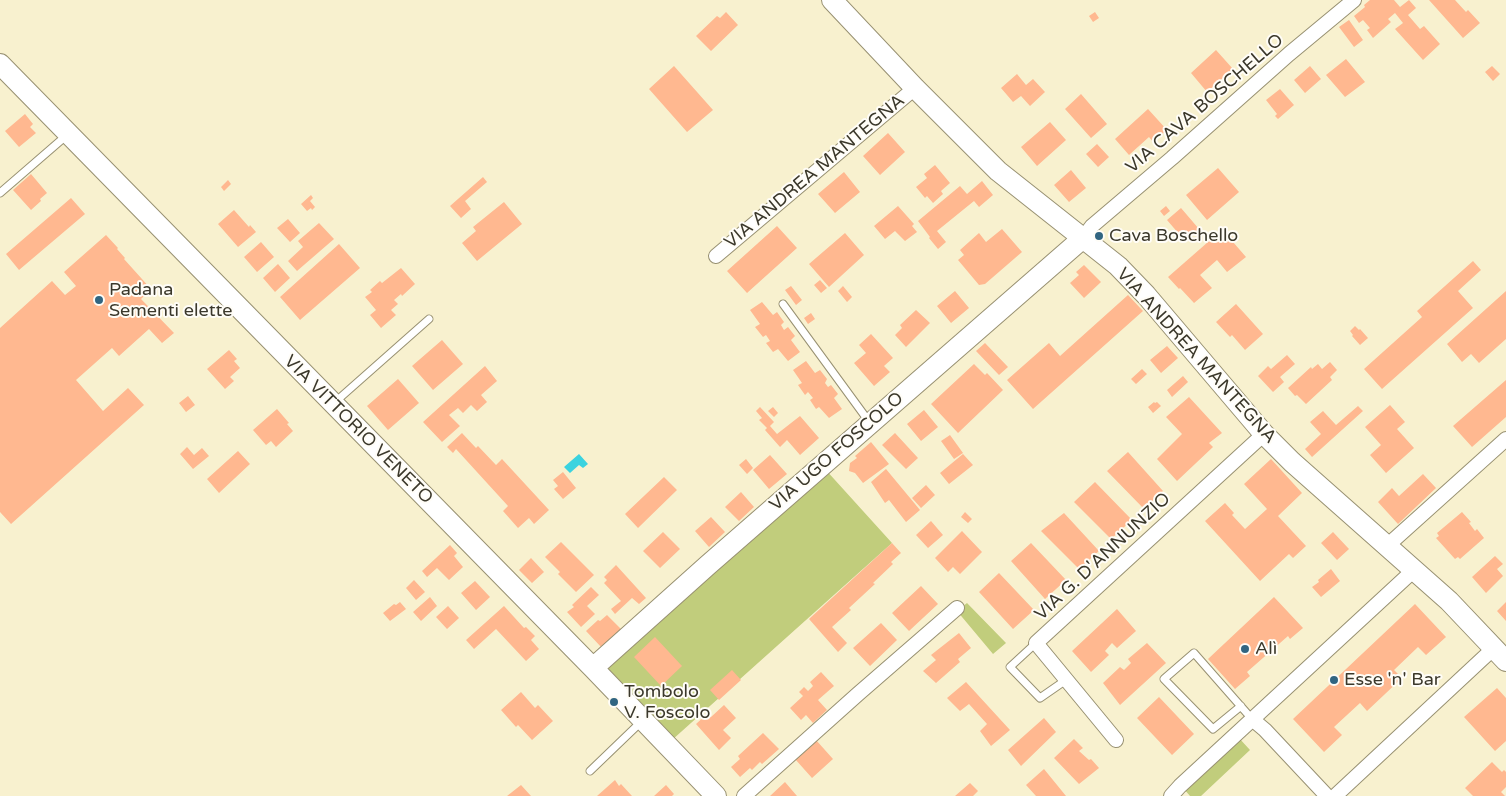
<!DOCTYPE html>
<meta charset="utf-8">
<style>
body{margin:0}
canvas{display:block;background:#f8f1cf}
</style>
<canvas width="1506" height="796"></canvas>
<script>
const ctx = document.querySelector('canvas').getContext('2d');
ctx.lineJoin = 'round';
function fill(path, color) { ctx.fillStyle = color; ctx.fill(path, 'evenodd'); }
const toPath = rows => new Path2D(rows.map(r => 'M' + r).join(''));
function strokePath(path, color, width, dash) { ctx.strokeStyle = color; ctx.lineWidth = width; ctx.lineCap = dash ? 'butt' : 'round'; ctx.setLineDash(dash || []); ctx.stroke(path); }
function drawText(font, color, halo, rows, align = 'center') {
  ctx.font = font + ' "Varela Round",sans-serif'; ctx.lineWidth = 4; ctx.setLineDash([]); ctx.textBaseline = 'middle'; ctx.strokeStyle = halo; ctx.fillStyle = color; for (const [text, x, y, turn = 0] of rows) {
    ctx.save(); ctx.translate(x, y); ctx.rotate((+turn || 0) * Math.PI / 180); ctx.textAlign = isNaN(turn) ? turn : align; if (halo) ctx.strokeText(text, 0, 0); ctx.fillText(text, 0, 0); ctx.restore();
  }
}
const green = toPath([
 [825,469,892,543,672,740,606,670],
 [967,603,1006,643,993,654,957,611],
 [1239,738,1250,750,1201,796,1190,796,1184,789]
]);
const water = toPath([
 [579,454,588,464,583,468,579,465,570,473,564,467]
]);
const building = toPath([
 [1370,0,1394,0,1400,7,1409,0,1416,8,1408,15,1420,29,1424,26,1440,44,1423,60,1395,29,1403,23,1395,13,1388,19,1391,22,1373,38,1367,30,1370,28,1363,20,1359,23,1354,16,1365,7,1364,5],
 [1429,0,1455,0,1466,12,1468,10,1480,23,1463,38],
 [726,12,738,25,711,51,696,36,717,16,720,18],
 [1095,12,1099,18,1093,22,1089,16],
 [1349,20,1363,40,1354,47,1339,27],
 [1216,50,1233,69,1207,92,1191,73],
 [1346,59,1365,82,1345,97,1326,75],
 [674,66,713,110,687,132,649,89],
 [1310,66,1321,79,1305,93,1294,80],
 [1492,66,1500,74,1493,81,1485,72],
 [1017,74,1026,85,1033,79,1045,92,1030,106,1021,96,1013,102,1001,88],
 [1280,89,1294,105,1278,119,1275,116,1277,114,1266,100],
 [1081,94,1107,124,1091,138,1065,109],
 [1148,109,1167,130,1153,142,1149,137,1129,155,1115,139],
 [25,114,33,124,30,127,36,133,19,147,5,131],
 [1050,122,1066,140,1037,166,1021,147],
 [888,133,905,152,880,175,863,156],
 [1097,144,1109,157,1098,167,1086,154],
 [935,165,950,183,941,191,943,194,933,203,927,196,925,198,916,187,927,178,924,174],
 [1218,168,1239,192,1207,220,1186,195],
 [1071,170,1086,188,1069,202,1054,185],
 [844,172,860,192,835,213,818,194],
 [31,174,47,193,40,199,41,201,31,210,13,190],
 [483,177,487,182,465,201,471,209,461,218,450,206],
 [228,180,231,184,224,191,221,187],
 [982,181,993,195,979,207,974,201,937,231,946,242,938,249,929,238,930,237,918,221,960,186,967,194],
 [311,195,313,198,310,201,315,207,312,210,311,208,307,211,301,204],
 [71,198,85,214,19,270,6,254],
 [504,202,522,224,477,261,462,243,476,231,473,227],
 [898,206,914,224,912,226,917,232,905,241,895,231,885,239,874,226],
 [1166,206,1170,211,1164,216,1160,211],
 [1181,208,1199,229,1185,241,1167,220],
 [234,210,249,227,250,225,256,232,238,247,218,224],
 [288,219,300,233,290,242,277,228],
 [319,223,334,239,297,271,288,261,303,247,298,241],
 [777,226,797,248,747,293,727,271],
 [1224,228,1235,240,1233,242,1246,257,1227,272,1217,260,1200,275,1212,288,1194,303,1180,288,1179,289,1168,277],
 [1002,229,1022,252,985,284,979,285,958,260,964,255,960,250,979,233,986,242],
 [845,233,864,255,829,287,809,264],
 [106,235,118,248,117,249,125,258,124,259,151,289,141,299,174,333,162,343,149,329,119,356,112,348,76,380,103,411,128,388,144,405,11,524,0,512,0,328,52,281,65,295,76,286,64,272],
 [261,242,274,257,257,272,244,257],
 [339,244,360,268,300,320,280,297],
 [1473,261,1481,270,1458,291,1473,308,1382,389,1364,369,1422,317,1417,311],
 [278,264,290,278,275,292,263,278],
 [1084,265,1101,282,1084,298,1070,283,1079,275,1076,272],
 [401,268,415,284,402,296,401,294,394,300,398,304,391,310,396,315,381,328,370,315,376,310,365,297,372,292,370,290,380,281,382,283],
 [820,280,827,288,821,293,814,285],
 [791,286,802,300,796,305,785,290],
 [843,286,852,297,847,302,838,291],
 [955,291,969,308,951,323,937,306],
 [1506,291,1506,339,1479,363,1471,354,1462,362,1447,344],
 [1128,295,1143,311,1033,409,1007,380,1049,343,1060,356],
 [762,302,773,315,777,312,784,322,781,325,784,330,788,327,795,336,791,340,800,352,788,361,778,349,773,352,766,343,770,341,766,335,763,337,755,327,760,324,750,310],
 [1236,304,1263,334,1245,350,1232,335,1230,337,1216,322],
 [916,310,930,323,906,347,895,335,902,328,900,325],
 [811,313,815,319,808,324,804,318],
 [1355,326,1359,330,1360,329,1368,338,1360,345,1352,336,1353,335,1350,331],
 [871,334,893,358,884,366,890,372,874,386,854,363,866,353,859,345],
 [442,340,463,364,433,390,412,366],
 [985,343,1008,367,999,375,976,351],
 [1167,346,1178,358,1161,373,1150,360],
 [229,350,237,359,234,361,240,368,230,377,234,381,225,389,207,369],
 [1287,355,1295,364,1280,377,1284,382,1273,392,1258,376,1268,366,1271,369],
 [806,361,815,373,820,370,827,379,825,383,828,387,831,385,838,394,834,398,842,409,829,418,819,407,816,409,810,400,813,398,808,392,805,395,798,385,802,383,793,370],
 [1330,362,1337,370,1330,377,1332,380,1306,404,1297,395,1295,396,1288,388,1311,367,1312,369,1318,364,1322,369],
 [974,364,985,375,987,373,1003,390,958,433,931,404],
 [485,366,497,381,481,395,487,402,477,411,471,405,463,413,458,408,449,415,460,426,442,442,423,422],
 [1142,369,1147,374,1136,384,1131,379],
 [1183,376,1188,382,1172,397,1167,390],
 [398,379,419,403,388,430,367,406],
 [1506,380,1506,417,1472,447,1453,426],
 [188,396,195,405,186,412,179,403],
 [1189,397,1222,433,1209,443,1213,447,1177,481,1157,459,1182,434,1166,417],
 [1154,402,1155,403,1157,402,1161,406,1153,413,1148,407],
 [1390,405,1405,422,1397,429,1414,448,1386,473,1370,455,1381,445,1365,427],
 [1358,406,1363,411,1312,457,1305,449,1321,434,1310,422,1323,411,1336,425],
 [760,407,774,422,770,426,777,434,800,416,819,438,800,455,787,440,780,447,765,430,767,428,759,420,762,418,756,411],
 [773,407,778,413,774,417,768,411],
 [277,409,289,423,287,424,293,431,276,447,271,441,266,445,253,430],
 [924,410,938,427,921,441,907,424],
 [462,433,476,448,478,446,496,465,502,459,549,510,534,524,529,518,518,528,503,511,508,506,456,449,453,453,447,447],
 [895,433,918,458,906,469,882,445],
 [950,435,963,453,954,459,941,441],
 [871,442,889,464,863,483,855,473,849,471,850,463,857,458,855,456],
 [187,447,194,455,202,448,209,456,193,469,180,454],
 [238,451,250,464,219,493,207,479],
 [1128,452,1163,491,1144,509,1107,471],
 [963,454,973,465,949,484,940,473],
 [770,455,787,474,769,489,753,470],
 [746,459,753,468,747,474,739,465],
 [1271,459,1302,493,1278,516,1306,546,1293,558,1289,554,1260,581,1205,521,1225,503,1234,513,1232,515,1245,529,1267,509,1244,484],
 [886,469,920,510,906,522,889,500,885,503,871,482],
 [563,472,576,488,563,499,554,489,558,486,553,480],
 [1423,474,1436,488,1398,524,1378,502,1392,488,1399,496],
 [664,477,677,490,638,528,625,514],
 [1095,482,1132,520,1111,539,1074,502],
 [926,485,935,495,921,508,912,498],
 [741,492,754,507,739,521,725,507],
 [965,512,972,519,968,523,961,517],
 [1462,512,1471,522,1469,523,1475,531,1477,529,1484,538,1460,559,1458,557,1455,559,1436,538,1439,536,1437,533],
 [1064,513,1099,551,1079,569,1041,531],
 [711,517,725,532,709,547,695,531],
 [931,521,943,535,928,548,916,535],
 [962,531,982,552,960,574,953,567,948,572,935,558],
 [663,532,680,549,660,568,643,551],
 [1333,532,1349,549,1337,560,1321,543],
 [561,542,594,575,576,592,558,574,560,572,545,557],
 [892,543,901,553,891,562,893,564,873,583,875,584,849,608,851,610,832,627,847,643,838,652,809,619],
 [1031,543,1066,580,1045,599,1011,561],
 [450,545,457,553,454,556,463,567,449,580,437,568,427,577,422,571],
 [1495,556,1503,564,1497,569,1503,576,1486,593,1472,577],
 [531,558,544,572,532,583,519,570],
 [616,565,646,598,639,604,632,598,615,614,611,609,621,601,604,583,607,580,604,577],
 [1331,569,1340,581,1321,597,1312,587,1319,582,1318,580],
 [999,573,1034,610,1013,629,979,592],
 [414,580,425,592,416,600,406,588],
 [475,581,490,597,476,610,461,593],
 [921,586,938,604,909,631,892,613],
 [591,587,599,595,587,606,595,614,581,627,567,612,574,607,572,605],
 [430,597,437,606,421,621,413,612],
 [1274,597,1303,628,1290,639,1288,636,1247,672,1250,676,1235,689,1208,659],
 [400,602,406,609,390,621,383,613,394,604,396,605],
 [1506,602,1506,621,1497,611],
 [1415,604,1446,637,1426,655,1418,647,1394,670,1402,678,1367,711,1360,703,1334,727,1342,735,1324,752,1293,719],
 [448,606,459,618,447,629,436,617],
 [504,606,524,628,526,627,535,636,531,640,539,649,526,661,496,629,474,649,466,640],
 [1117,609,1136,631,1117,648,1112,643,1105,651,1109,655,1091,672,1072,651],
 [607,615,621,629,602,648,586,631,598,620,600,621],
 [881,623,897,640,870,666,853,648],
 [959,633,971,648,958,659,960,662,936,683,923,671,936,660,931,655],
 [655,637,682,666,661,686,634,657],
 [1147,643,1166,663,1120,705,1103,683,1120,667,1124,670,1131,663,1128,659],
 [732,670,741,680,719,700,710,690],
 [821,672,834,686,818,700,827,710,813,723,806,715,801,720,790,708,803,696,799,692,804,687,808,691,813,686,810,682],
 [966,682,1010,730,991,746,980,731,987,724,969,704,960,711,947,698],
 [1497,688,1506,698,1506,741,1495,751,1464,717],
 [521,692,535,708,538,705,553,721,532,740,518,725,516,727,501,710],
 [1159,697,1194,734,1172,755,1137,718],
 [724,705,736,718,723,730,731,738,719,750,696,724,708,713,711,717],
 [1044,718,1056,732,1021,766,1008,750],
 [763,733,779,749,762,764,760,762,752,770,750,768,740,777,731,767,740,759,738,756],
 [1074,739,1083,748,1079,751,1089,760,1091,759,1099,768,1079,784,1054,758],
 [816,740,833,759,812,778,795,759],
 [1492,762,1502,772,1504,770,1506,772,1506,787,1501,792,1505,796,1473,796,1465,788],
 [1044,769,1066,796,1036,796,1026,785],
 [615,780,619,786,621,784,632,796,597,796],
 [785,782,797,796,770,796],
 [970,783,978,791,973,796,955,796],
 [521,785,531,796,507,796],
 [666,785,674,794,672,796,654,796]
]);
const lane = toPath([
 [0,193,67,135],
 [783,304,870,423],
 [334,403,429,319],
 [1036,643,1010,667,1040,698,1066,680],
 [1241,706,1213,729,1164,679,1194,653,1252,719],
 [590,771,642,721]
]);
const street = toPath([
 [1083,238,1092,226,1172,158,1289,54,1354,0],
 [716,256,915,88],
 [1387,546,1506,439],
 [1252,719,1265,730,1327,796],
 [1116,740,1036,643,1264,434],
 [744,796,858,694,957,608],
 [1171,796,1180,786,1414,570],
 [1335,796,1494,648]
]);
const secondary = toPath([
 [832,0,915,88,998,171,1118,266,1146,295,1264,434,1292,462,1449,601,1506,661],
 [0,64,593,668,716,796],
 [593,668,708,565,1083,238]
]);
const markers = [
 [1099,236,5,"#316581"],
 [99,300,5,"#316581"],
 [1245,649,5,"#316581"],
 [1334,680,5,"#316581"],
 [614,702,5,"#316581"]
];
const streetNames = [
 ["VIA CAVA BOSCHELLO",1205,104,-41],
 ["VIA ANDREA MANTEGNA",815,172,-40],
 ["VIA ANDREA MANTEGNA",1196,356,48],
 ["VIA VITTORIO VENETO",358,430,45],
 ["VIA UGO FOSCOLO",837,452,-41],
 ["VIA G. D'ANNUNZIO",1103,557,-43]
];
const poiNames = [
 ["Cava Boschello",1109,236],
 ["Padana",109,290],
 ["Sementi elette",109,311],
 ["Alì",1255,649],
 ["Esse 'n' Bar",1344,680],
 ["Tombolo",624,692],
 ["V. Foscolo",624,713]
];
fill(green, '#c1cd7c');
fill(water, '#3bd3df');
fill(building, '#ffb890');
strokePath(lane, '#989172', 9);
strokePath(street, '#989172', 16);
strokePath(secondary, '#989172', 22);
strokePath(lane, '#fff', 7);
strokePath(street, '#fff', 14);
strokePath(secondary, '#fff', 20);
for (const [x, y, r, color] of markers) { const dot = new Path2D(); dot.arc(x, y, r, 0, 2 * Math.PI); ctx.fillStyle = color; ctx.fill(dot); strokePath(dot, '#fffdf7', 2); }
drawText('18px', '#3b382b', '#fffdf7', streetNames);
drawText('18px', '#3b382b', '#fffdf7', poiNames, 'left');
</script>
